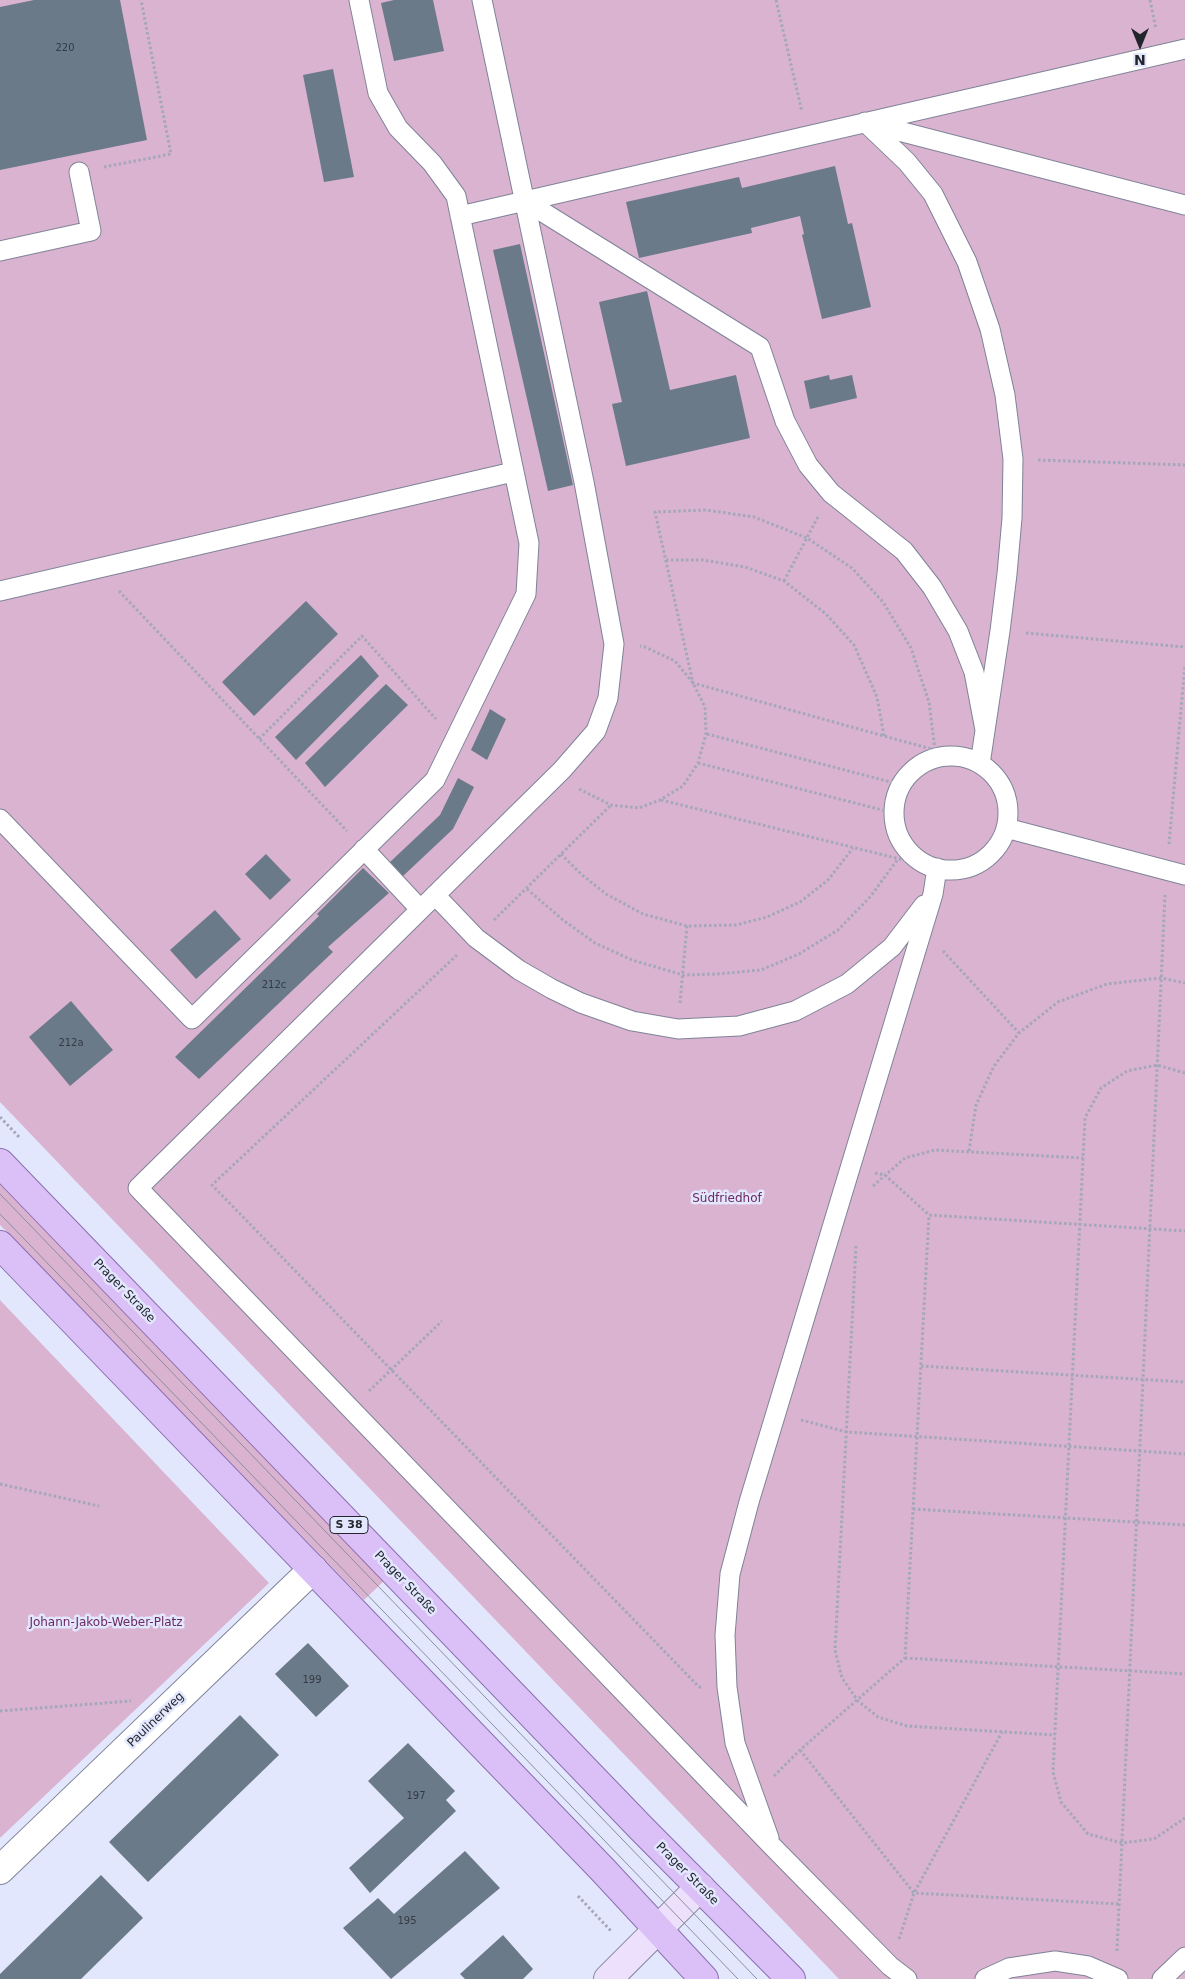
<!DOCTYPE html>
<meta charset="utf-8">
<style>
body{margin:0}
#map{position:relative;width:1185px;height:1979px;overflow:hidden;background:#e3e7fd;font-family:"DejaVu Sans",sans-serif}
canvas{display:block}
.north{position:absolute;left:1115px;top:20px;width:50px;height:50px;-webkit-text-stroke:4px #e3e7fd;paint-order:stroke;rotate:180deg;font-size:14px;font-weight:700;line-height:20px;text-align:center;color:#23252d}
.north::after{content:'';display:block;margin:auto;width:18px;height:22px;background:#23252d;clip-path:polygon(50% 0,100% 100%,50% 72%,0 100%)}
</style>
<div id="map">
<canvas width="1185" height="1979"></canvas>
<div class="north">N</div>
</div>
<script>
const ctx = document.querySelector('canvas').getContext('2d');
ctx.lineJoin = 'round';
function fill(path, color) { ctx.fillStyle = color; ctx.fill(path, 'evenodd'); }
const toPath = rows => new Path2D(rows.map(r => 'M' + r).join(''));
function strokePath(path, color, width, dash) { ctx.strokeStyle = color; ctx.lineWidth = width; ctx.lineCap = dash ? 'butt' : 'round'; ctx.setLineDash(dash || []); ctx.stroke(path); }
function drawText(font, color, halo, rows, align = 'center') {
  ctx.font = font + ' "DejaVu Sans",sans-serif'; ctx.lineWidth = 5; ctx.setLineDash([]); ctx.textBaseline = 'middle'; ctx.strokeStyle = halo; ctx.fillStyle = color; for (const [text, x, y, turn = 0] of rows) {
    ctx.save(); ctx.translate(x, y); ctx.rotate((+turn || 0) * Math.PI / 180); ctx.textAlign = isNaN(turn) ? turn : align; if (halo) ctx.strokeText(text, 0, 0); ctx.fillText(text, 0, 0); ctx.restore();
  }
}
const green = toPath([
 [0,0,1185,0,1185,1979,839,1979,0,1102],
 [0,1184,385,1580,364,1600,0,1225],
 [0,1300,269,1583,0,1838]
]);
const building = toPath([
 [34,0,120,0,147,140,0,170,0,7],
 [394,0,433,0,444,51,394,61,381,3],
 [333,69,354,177,324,182,303,75],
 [835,166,848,224,852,223,871,307,822,319,802,235,804,234,800,216,751,228,752,233,639,258,626,202,739,177,742,188],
 [520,244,573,485,548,491,493,250],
 [647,291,670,390,736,375,750,438,626,466,612,404,622,402,599,302],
 [829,375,830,380,852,375,857,398,810,409,804,381],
 [306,601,338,634,254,716,222,682],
 [361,655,379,676,296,760,275,737],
 [386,684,408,705,325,787,305,763],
 [490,709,506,719,487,760,471,750],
 [458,778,474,787,453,829,402,877,389,863,440,815],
 [266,854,291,880,270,900,245,874],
 [363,868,389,893,328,947,333,952,199,1079,175,1057,319,916,317,914],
 [215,910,241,939,196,979,170,950],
 [71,1001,113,1050,70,1086,29,1037],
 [308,1643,349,1686,316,1717,275,1674],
 [240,1715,279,1755,148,1882,109,1842],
 [408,1743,455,1791,446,1800,456,1811,370,1893,349,1868,404,1818,368,1781],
 [465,1851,500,1888,391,1979,343,1928,378,1898,394,1914],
 [101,1875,143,1918,81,1979,0,1979,0,1974],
 [503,1935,533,1969,523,1979,465,1979,460,1974]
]);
const path = toPath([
 [776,0,802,112],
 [1150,0,1156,29],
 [104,167,171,154,141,0],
 [1038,460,1185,465],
 [666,560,703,560,745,567,784,581,826,614,854,645,877,697,884,736],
 [784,581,819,515],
 [119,591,347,831],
 [1026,633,1185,647],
 [707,734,902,785],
 [259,739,362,636,436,719],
 [935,750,929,702,911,648,883,602,852,568,807,538,754,517,706,510,655,512,693,683,884,736,935,750,955,755],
 [698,763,894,813],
 [579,789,611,805,639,808,660,800,683,786,698,763,706,734,705,707,693,683,675,661,645,647,640,646],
 [661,800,912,862],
 [1169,844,1185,665],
 [561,854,581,874,606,894,643,914,687,926,736,925,767,917,800,902,828,880,853,848],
 [527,889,563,920,595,943,632,960,683,975,717,974,761,970,799,954,838,930,870,897,898,859],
 [494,920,611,805],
 [943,951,1019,1033],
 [457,955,212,1185,699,1687,702,1687],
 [680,1003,687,926],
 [1185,1073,1157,1065,1127,1071,1101,1088,1085,1118,1053,1772,1061,1802,1088,1834,1122,1843,1154,1839,1185,1818],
 [0,1117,19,1137],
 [969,1151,976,1105,994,1066,1019,1033,1058,1002,1107,984,1161,978,1185,983],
 [875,1173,885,1175,929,1215,1185,1231],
 [873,1186,905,1158,935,1150,1083,1158],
 [856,1246,835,1650,842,1678,858,1701,878,1717,907,1726,1055,1735],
 [921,1366,1185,1382],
 [369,1391,442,1321],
 [801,1420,847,1432,1185,1454],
 [0,1484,99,1506],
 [913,1509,1185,1525],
 [905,1658,1185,1674],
 [0,1711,131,1701],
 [800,1750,914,1893,1119,1904],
 [774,1776,800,1750,905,1658,929,1215],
 [578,1896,612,1932],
 [899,1939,914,1893,1002,1732],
 [1117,1951,1165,895]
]);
const service = toPath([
 [482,0,584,482,614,644,608,698,596,731,562,770,138,1188,772,1846,890,1966,907,1979],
 [865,122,907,162,933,194,967,262,990,329,1005,395,1013,459,1012,518,1007,574,1000,631,980,764],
 [868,123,1185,205],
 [525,201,760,347,785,421,808,465,831,493,904,551,932,587,958,631,974,672,985,730],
 [460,216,1185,49],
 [0,251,91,231,79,172],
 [0,591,513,472],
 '894 813a57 57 0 1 1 114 0a57 57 0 1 1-114 0Z',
 [0,819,192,1019,435,780,526,594,529,543,456,196,432,163,398,128,378,93,359,0],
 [1006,828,1185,875],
 [364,849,420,909],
 [435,895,476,938,519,970,552,989,581,1003,632,1021,678,1029,739,1026,795,1011,847,984,892,947,924,905],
 [769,1838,735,1743,727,1687,725,1635,730,1574,749,1502,933,894,937,868],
 [985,1979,1009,1968,1055,1961,1088,1966,1118,1979],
 [1162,1979,1185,1957]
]);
const minor = toPath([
 [0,1870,313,1569]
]);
const secondary = toPath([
 [608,1979,700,1887]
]);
const primary = toPath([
 [0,1163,642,1829,791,1979],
 [0,1245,603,1870,704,1979]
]);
const tram = toPath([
 [0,1194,757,1979],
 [0,1214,738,1979]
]);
const numberNames = [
 ["220",65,48],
 ["212c",274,985],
 ["212a",71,1043],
 ["199",312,1680],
 ["197",416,1796],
 ["195",407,1921]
];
const shields = [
 [349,1525,38]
];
const shieldNames = [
 ["S 38",349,1525]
];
const parkNames = [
 ["Südfriedhof",727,1199],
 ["Johann-Jakob-Weber-Platz",106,1623]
];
const streetNames = [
 ["Prager Straße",124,1291,46],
 ["Prager Straße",405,1583,46],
 ["Paulinerweg",156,1720,-44],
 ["Prager Straße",687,1874,45]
];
fill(green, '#dab3d1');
fill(building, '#6a7a88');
strokePath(service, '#7f8397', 21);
strokePath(minor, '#7f8397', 30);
strokePath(secondary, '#7f8397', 30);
strokePath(primary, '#8b6eae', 30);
strokePath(path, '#a4a7b9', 3, [2.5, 2.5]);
strokePath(service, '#fff', 19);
strokePath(minor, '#fff', 28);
strokePath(secondary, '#ede0fc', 28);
strokePath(primary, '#dbc0f8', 28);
strokePath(tram, '#8b8e9e', 1);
drawText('10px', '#353a44', null, numberNames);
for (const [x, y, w] of shields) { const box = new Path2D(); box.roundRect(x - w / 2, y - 8.5, w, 17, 4); ctx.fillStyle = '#e3e7fd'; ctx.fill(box); strokePath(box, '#23252d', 1); }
drawText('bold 11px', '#23252d', null, shieldNames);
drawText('12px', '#6c2860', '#e3e7fd', parkNames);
drawText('12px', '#23252d', '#e3e7fd', streetNames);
</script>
